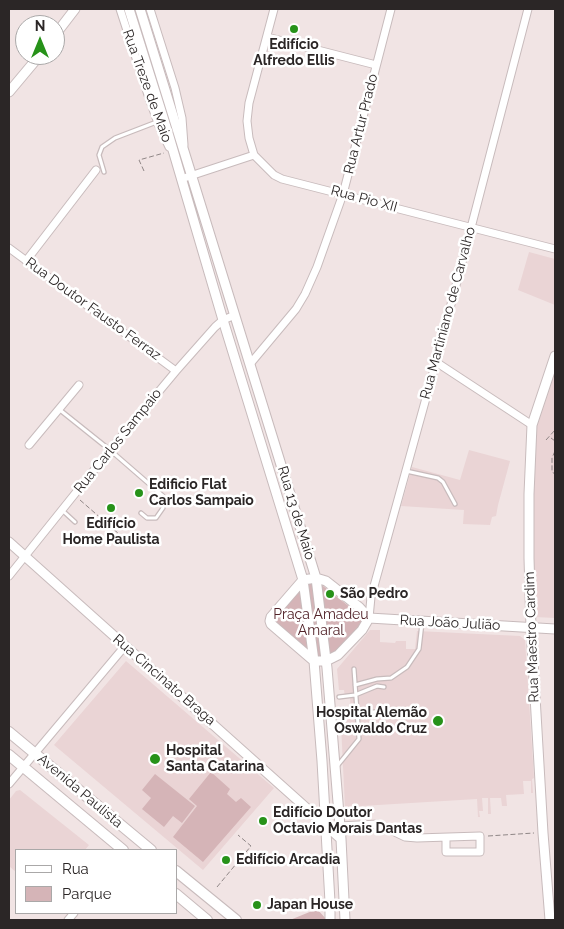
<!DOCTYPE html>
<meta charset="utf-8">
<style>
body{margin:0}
#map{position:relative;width:564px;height:929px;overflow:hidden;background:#f1e4e4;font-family:Raleway,sans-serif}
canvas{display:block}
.frame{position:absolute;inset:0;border:10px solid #2b2626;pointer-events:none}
.legend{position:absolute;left:15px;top:849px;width:162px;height:65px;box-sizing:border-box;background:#fff;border:1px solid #aaa8a8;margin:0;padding:6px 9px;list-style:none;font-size:15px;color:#2b2626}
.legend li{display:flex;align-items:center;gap:10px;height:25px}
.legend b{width:25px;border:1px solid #aaa8a8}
.north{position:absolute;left:15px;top:15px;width:50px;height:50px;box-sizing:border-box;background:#fff;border:1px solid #aaa8a8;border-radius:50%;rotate:0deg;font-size:14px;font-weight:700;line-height:20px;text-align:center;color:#2b2626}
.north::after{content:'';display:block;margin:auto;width:18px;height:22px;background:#279219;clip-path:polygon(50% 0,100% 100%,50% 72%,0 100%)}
</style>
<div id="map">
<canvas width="564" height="929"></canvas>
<div class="frame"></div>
<ul class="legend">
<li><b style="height:6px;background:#fff"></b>Rua</li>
<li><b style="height:14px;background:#d5b4b7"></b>Parque</li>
</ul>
<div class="north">N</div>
</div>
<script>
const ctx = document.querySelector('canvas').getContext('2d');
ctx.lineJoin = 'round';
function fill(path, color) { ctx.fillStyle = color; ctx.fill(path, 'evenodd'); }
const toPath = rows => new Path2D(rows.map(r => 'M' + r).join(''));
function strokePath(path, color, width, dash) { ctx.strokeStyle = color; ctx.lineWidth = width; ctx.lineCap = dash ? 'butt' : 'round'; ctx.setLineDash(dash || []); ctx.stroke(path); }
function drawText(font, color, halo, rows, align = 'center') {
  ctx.font = font + ' Raleway,sans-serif'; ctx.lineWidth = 5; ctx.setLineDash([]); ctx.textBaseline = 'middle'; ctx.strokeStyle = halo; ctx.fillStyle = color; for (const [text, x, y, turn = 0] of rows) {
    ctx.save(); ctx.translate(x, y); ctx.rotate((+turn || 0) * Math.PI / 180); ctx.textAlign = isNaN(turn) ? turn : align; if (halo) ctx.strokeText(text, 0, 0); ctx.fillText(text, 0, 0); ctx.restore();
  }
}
const built = toPath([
 [529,252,555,259,555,305,518,290],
 [555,366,555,618,535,617,533,519,536,434,538,415],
 [469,450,510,461,498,505,496,516,492,517,490,525,463,524,464,510,401,506,412,467,460,480],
 [370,630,380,630,380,642,395,643,396,641,406,641,406,649,415,649,417,631,520,636,525,640,534,778,532,779,533,793,531,793,531,781,523,781,524,794,506,795,507,806,502,806,501,798,490,798,491,814,488,814,488,798,482,798,483,811,479,811,480,817,478,817,477,799,345,807,341,725,346,724,346,717,351,717,350,697,345,697,344,690,339,690,337,669],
 [126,661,274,788,203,870,54,745],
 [20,790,89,845,85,850,16,850,16,872,9,866,9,800,16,791]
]);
const green = toPath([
 [318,582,360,615,362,622,361,627,341,649,325,657,314,657,273,620,303,584],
 [211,772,230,789,227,794,236,802,241,798,251,807,203,862,173,837,197,806,189,799],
 [155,774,195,806,182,823,173,816,164,827,142,809,151,798,142,790],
 [317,909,327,920,290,920]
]);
const path = toPath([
 [144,171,139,160,164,153],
 [551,438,555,441],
 [546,440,555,430],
 [555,451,552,458,552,472,555,474],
 [80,500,119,534],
 [488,836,534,833],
 [217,887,251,846,238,835],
 [186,920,187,919]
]);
const lane = toPath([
 [104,172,99,155,102,147,115,138,154,123],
 [60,410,110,450,163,496,163,508,156,518,147,518,141,513],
 [406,471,438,478,443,482,455,504],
 [63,511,75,522],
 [355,685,377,679,391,678,407,667,419,649,422,623],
 [339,697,355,695,377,686,384,687],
 [340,715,385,711],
 [338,765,359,739,354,669]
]);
const street = toPath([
 [120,9,148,95,159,126,169,147],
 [150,9,175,88,182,118,184,145],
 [267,37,376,65],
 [254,155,249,138,247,121,249,103,274,9],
 [181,179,254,155,274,175,282,179,555,249],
 [9,248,176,371],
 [26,261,96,170],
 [436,362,532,425],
 [250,364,296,309,305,294,317,267,343,194,391,9],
 [29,445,79,385],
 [9,576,110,450,176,371,215,327,223,320,235,315],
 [369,618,371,597,436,362,528,9],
 [9,784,125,646],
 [339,826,378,824,405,837,417,838,480,836,480,852,446,852,446,838],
 [68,920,74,913]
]);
const secondary = toPath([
 [129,9,168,133,223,320,303,580,314,661,322,761,330,902,330,920],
 [140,9,316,578,327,668,341,839,345,920],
 [55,35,75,9],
 [9,92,40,55],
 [9,542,341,839],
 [316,578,326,581,359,607,369,618,362,630,338,655,326,661,314,661,271,624,270,621,271,617,303,580,316,578],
 [369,618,555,629],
 [550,920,543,833,531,628,529,558,529,494,532,425,555,356]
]);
const primary = toPath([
 [9,732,151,850],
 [9,755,123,850],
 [176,871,236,920],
 [176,894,207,920]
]);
const markers = [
 [294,29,5,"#279219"],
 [139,493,5,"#279219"],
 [111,508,5,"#279219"],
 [330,594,5,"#279219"],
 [438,721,6,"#279219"],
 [155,759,6,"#279219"],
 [263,821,5,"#279219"],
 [226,860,5,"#279219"],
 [257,905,5,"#279219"]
];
const poiNames = [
 ["Edifício",294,45,"center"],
 ["Alfredo Ellis",294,61,"center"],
 ["Edificio Flat",149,485],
 ["Carlos Sampaio",149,501],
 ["Edifício",111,524,"center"],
 ["Home Paulista",111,540,"center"],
 ["São Pedro",340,594],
 ["Hospital Alemão",427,713,"right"],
 ["Oswaldo Cruz",427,729,"right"],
 ["Hospital",166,751],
 ["Santa Catarina",166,767],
 ["Edifício Doutor",273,813],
 ["Octavio Morais Dantas",273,829],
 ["Edifício Arcadia",236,860],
 ["Japan House",267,905]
];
const streetNames = [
 ["Rua Treze de Maio",147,86,70],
 ["Rua Artur Prado",361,124,-76],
 ["Rua Pio XII",364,199,15],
 ["Rua Doutor Fausto Ferraz",93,309,36],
 ["Rua Martiniano de Carvalho",448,313,-75],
 ["Rua Carlos Sampaio",118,441,-51],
 ["Rua 13 de Maio",296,513,73],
 ["Rua João Julião",450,623,3],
 ["Rua Maestro Cardim",532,637,-92],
 ["Rua Cincinato Braga",164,680,41],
 ["Avenida Paulista",80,791,40]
];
const parkNames = [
 ["Praça Amadeu",321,615],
 ["Amaral",321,631]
];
fill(built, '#ead4d5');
fill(green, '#d5b4b7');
strokePath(lane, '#c8bbbc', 5.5);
strokePath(street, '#c8bbbc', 9);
strokePath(secondary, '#c8bbbc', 11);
strokePath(primary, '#c8bbbc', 12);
strokePath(path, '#8f8686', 1, [5, 2.5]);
strokePath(lane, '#fff', 3);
strokePath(street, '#fff', 7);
strokePath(secondary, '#fff', 9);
strokePath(primary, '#fff', 10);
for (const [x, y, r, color] of markers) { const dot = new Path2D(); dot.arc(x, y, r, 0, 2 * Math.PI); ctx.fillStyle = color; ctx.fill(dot); strokePath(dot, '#fff', 2); }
drawText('bold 14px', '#2b2626', '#fff', poiNames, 'left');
drawText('14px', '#2b2626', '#fff', streetNames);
drawText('14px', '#522329', '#fff', parkNames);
</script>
